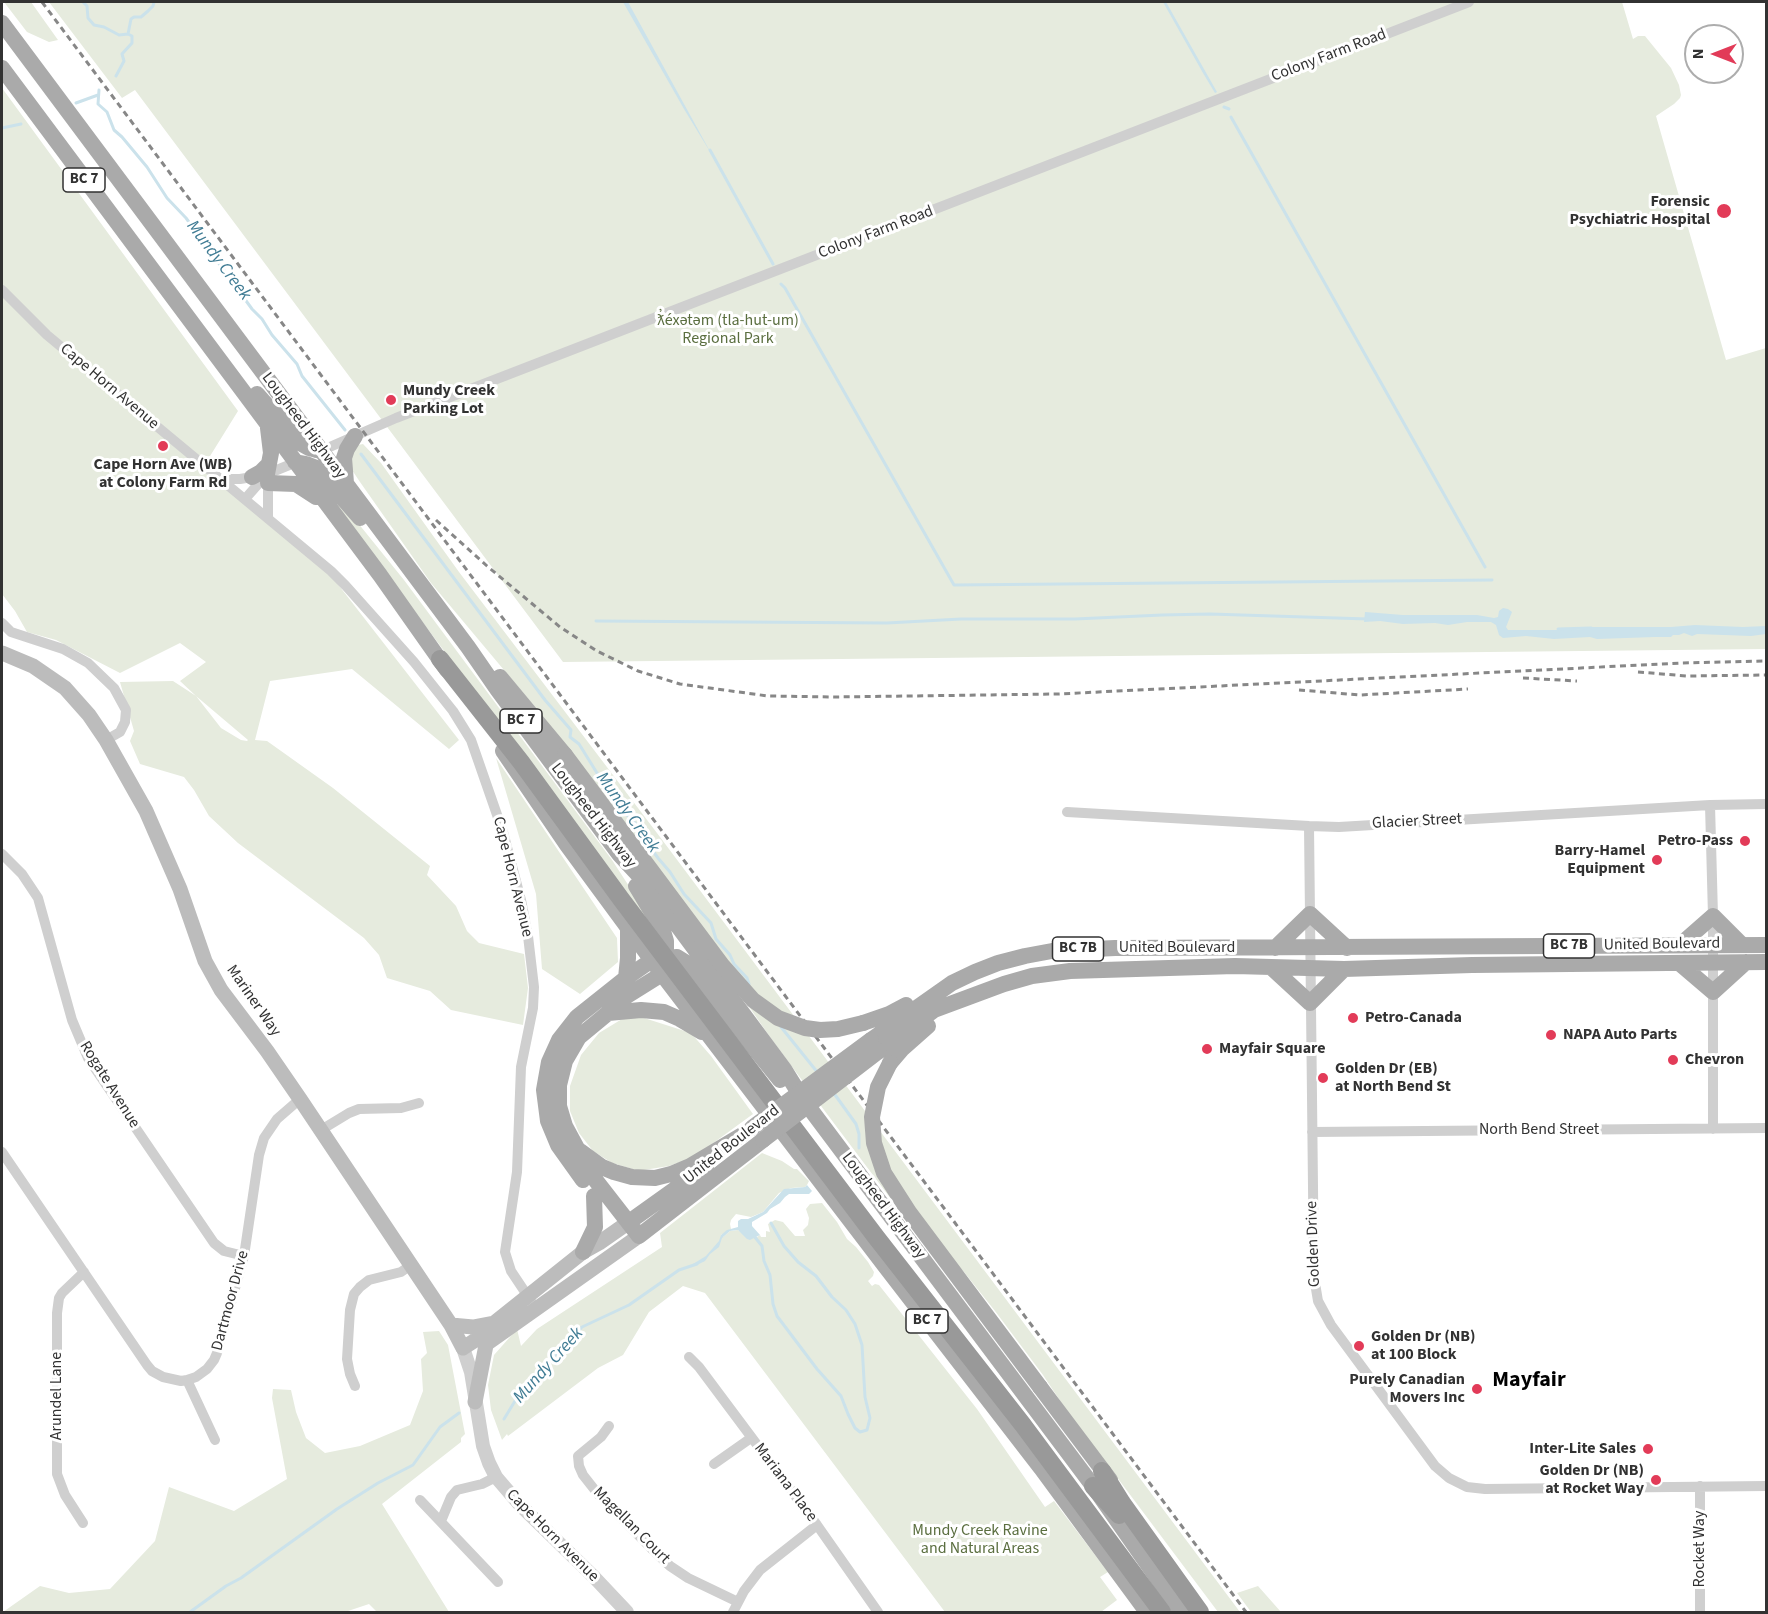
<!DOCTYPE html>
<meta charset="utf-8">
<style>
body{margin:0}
#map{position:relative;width:1768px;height:1614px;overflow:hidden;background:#fff;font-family:"Source Sans 3",sans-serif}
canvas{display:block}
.frame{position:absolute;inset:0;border:3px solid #323232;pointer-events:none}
.north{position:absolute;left:1684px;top:24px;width:60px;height:60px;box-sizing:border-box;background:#fff;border:2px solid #adadad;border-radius:50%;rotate:270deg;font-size:16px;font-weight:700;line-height:24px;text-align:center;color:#323232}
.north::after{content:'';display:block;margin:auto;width:21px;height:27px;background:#e23b58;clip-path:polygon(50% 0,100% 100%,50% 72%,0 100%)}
</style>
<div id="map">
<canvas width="1768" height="1614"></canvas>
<div class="frame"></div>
<div class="north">N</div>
</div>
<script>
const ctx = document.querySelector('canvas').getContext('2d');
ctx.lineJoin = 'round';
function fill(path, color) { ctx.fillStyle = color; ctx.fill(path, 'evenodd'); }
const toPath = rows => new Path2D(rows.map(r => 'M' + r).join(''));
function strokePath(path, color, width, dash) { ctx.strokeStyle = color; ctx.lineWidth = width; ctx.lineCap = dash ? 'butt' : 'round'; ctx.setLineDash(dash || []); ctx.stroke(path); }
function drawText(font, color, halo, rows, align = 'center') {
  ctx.font = font + ' "Source Sans 3",sans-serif'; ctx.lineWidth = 6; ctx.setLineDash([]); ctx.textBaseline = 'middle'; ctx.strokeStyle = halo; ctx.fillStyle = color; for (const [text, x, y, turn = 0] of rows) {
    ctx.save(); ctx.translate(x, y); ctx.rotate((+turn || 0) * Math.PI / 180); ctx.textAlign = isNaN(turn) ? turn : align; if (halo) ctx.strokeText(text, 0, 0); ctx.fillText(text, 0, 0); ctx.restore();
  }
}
const green = toPath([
 [4,2,31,2,58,40,49,42,27,32],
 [49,2,1622,2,1633,39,1638,36,1645,36,1671,68,1679,85,1681,95,1680,98,1674,104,1656,116,1726,360,1766,348,1766,649,563,662,135,90,122,98],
 [2,88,238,411,202,469,333,578,459,740,449,749,352,669,270,681,255,740,267,741,333,788,430,866,427,875,456,906,467,931,479,943,524,954,528,988,523,1025,451,1010,430,991,387,978,379,955,364,938,238,843,209,816,194,790,184,777,140,764,130,741,134,731,120,682,173,681,196,696,180,681,206,662,180,643,120,673,56,640,27,632,15,611,2,594],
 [196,696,248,740,247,741,241,740,221,728],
 [363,444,381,463,459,572,660,837,1240,1612,1218,1612,1065,1408,1043,1375,995,1311,964,1272,891,1199,827,1114,770,1037,586,771,540,713,431,583,360,482,352,470,350,457,358,445],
 [341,502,404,580,612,860,651,920,647,923,336,506],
 [496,758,617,938,618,962,580,994,542,969,536,894],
 [641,1017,691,1033,711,1056,753,1114,712,1144,689,1159,669,1166,644,1170,636,1170,612,1163,593,1151,579,1133,570,1111,570,1086,581,1055,599,1033,622,1019],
 [762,1153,782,1161,794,1169,797,1169,809,1181,807,1185,805,1187,791,1188,779,1193,763,1212,751,1217,736,1214,731,1220,730,1224,731,1229,721,1235,723,1237,730,1231,738,1230,742,1233,757,1237,760,1235,761,1237,766,1237,766,1231,770,1232,768,1224,775,1220,783,1222,795,1236,805,1236,803,1230,808,1225,809,1218,806,1209,810,1204,822,1203,837,1222,847,1239,856,1247,868,1262,874,1272,873,1276,868,1281,872,1286,875,1284,879,1285,977,1409,1045,1507,1054,1501,1108,1572,1100,1577,1117,1600,1101,1612,945,1612,705,1293,683,1286,649,1312,623,1355,598,1368,508,1436,507,1434,502,1440,491,1410,488,1385,494,1355,517,1329,521,1346,537,1329,662,1247,660,1233],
 [439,1331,448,1345,465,1434,461,1438,461,1442,382,1504,449,1612,377,1612,369,1604,345,1612,3,1612,40,1586,69,1593,110,1589,155,1541,169,1487,234,1511,287,1479,272,1398,273,1389,291,1390,296,1412,306,1438,325,1453,360,1446,410,1425,423,1391,421,1359,427,1353,423,1332],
 [1258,1586,1281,1612,1251,1612,1237,1593]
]);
const water = toPath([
 [623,2,628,2,712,155,684,109],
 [1163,2,1166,2,1217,92,1215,93,1203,73],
 [1503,608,1508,609,1512,612,1506,627,1508,630,1577,630,1590,627,1671,627,1695,625,1743,627,1766,626,1766,634,1751,636,1697,634,1692,636,1684,633,1679,635,1673,635,1671,637,1655,637,1597,639,1590,637,1554,639,1526,636,1503,638,1499,635,1496,625,1491,622,1467,622,1448,625,1435,623,1403,624,1380,621,1364,622,1365,612,1403,615,1477,615,1494,618,1498,617,1499,611],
 [807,1185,812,1191,809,1194,789,1194,785,1197,780,1203,770,1209,767,1213,752,1222,752,1226,760,1235,750,1240,747,1239,738,1230,730,1231,722,1238,719,1247,710,1254,705,1261,695,1266,693,1264,706,1256,719,1241,721,1235,727,1230,738,1227,738,1221,741,1219,748,1219,763,1212,784,1189,805,1187]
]);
const stream = toPath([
 [83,2,87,6,88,18,94,25,104,27,119,35,128,34],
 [116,76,124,61,122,54,132,43,132,36,128,34,131,19,134,17,141,17,148,11,153,6,154,2],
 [99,90,98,104,107,112,114,130,122,137,147,167,167,198,186,218,252,309,262,319,272,335,297,364,302,376,345,430],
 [76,103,98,95],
 [1224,107,1229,109],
 [1231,117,1485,567],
 [2,128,21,124],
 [710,150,773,264],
 [781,284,785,288,954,585,1492,580],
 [361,454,545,700,571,730,570,737,579,744,584,752,610,794,617,800,619,807,642,830,644,839,658,858,670,872,684,894,711,923,716,939,730,955,734,964,747,978,749,984],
 [596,621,887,623,961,619,1075,619,1162,615,1210,614,1368,619],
 [1558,629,1591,628],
 [781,1027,818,1073],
 [833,1092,856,1124,859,1134,859,1148],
 [754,1236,762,1246,764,1261,770,1275,773,1304,777,1316,817,1369,841,1396,848,1414,855,1428,860,1432,867,1430,870,1418,865,1397,862,1345,855,1324,846,1310,832,1297,816,1276,798,1262,784,1246,771,1223],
 [504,1419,515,1401,544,1367,582,1327,629,1305,679,1270,697,1264],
 [190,1612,226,1586,241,1578,337,1509,378,1483,413,1465,440,1427,459,1413]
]);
const minor = toPath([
 [2,290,47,335,331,571,346,586,414,662,453,711,471,740,503,832,521,900,528,936,534,987,533,1008,521,1067,517,1172,505,1252,511,1271,531,1301],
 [316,453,396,418,1469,2],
 [221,479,240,479,258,476],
 [268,483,268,518],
 [245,499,267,474,299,461],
 [2,623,11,632,63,649,88,663,114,688,126,710,125,722,120,732,106,740],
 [1710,805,1713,916,1713,1129],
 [1067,812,1309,826,1339,827,1710,805,1766,804],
 [1309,826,1314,1277,1318,1301,1331,1325,1435,1466,1449,1478,1467,1487,1485,1489,1766,1486],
 [2,854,22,874,38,898,72,1020,88,1058,214,1243,224,1251,244,1256],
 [321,1130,349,1113,359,1109,401,1108,419,1103],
 [1312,1132,1766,1128],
 [2,1152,147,1365,152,1371,163,1377,181,1381,187,1380,196,1377,207,1369,214,1360,217,1353,244,1256,259,1155,264,1138,277,1119,300,1099],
 [689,1357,699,1367,817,1525,878,1612],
 [187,1380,215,1440],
 [355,1386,350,1374,347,1359,350,1310,354,1294,360,1287,369,1280,401,1272,411,1265],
 [609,1426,601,1437,578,1456,579,1466,583,1475,598,1494,652,1549,670,1566,688,1578,738,1602],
 [714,1464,751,1438],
 [1700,1486,1700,1612],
 [420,1500,498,1582],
 [441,1521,451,1497,457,1490,482,1484,496,1477],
 [83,1523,65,1495,57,1474,57,1313,59,1298,62,1293,84,1272],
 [733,1612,744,1591,760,1570,817,1525]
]);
const tertiary = toPath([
 [463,1348,471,1372,483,1446,489,1463,496,1477,520,1505,594,1577,627,1612]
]);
const secondary = toPath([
 [2,653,33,666,65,688,89,715,106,740,146,811,180,889,205,961,221,990,267,1051,300,1099,451,1325,463,1348,488,1332,492,1329,494,1323,583,1252,599,1243,629,1222],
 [451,1325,473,1327,494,1323],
 [485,1345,639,1236],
 [475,1402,486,1345]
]);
const primary = toPath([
 [2,23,468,647,497,689,619,854,645,882,784,1069,802,1098,1093,1486,1181,1612],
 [2,68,380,575,447,670],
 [257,394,300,443,309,448,321,451],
 [295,462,306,464,316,468,360,518],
 [267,474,271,453,268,428],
 [252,477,261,472,269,464],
 [268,483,296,484,316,497],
 [346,483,344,458,347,449,355,436],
 [500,677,565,755],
 [503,751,567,845,662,974,888,1270,1041,1468,1147,1612],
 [636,886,663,931,666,941,666,958,662,974,614,1004,608,1013,579,1037,565,1061,559,1085,559,1106,565,1126,578,1150,583,1164,639,1236,763,1140],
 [1680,945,1713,916,1742,945],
 [1275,948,1310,914,1347,948],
 [1679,963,1713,992,1746,962],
 [1272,968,1310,1003,1344,969],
 [626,978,628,958,628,929],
 [608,1013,641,1010,664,1012,680,1019,702,1032],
 [863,1023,889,1014,906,1005],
 [871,1040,952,983,975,972,998,963,1025,956,1052,951,1115,948,1766,945],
 [879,1051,934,1010,1004,984,1032,976,1070,971,1235,966,1344,969,1472,965,1766,962],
 [890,1063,902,1049,928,1026],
 [580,1151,602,1167,614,1172,632,1177,655,1178,671,1174,690,1166,742,1135],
 [583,1180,558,1145,548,1121,544,1090,549,1062,559,1040,577,1017,626,978,652,960,677,957,685,962,780,1080],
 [629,1222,706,1167],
 [583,1252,595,1227,594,1196],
 [1040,1387,1110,1480]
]);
const motorway = toPath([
 [440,659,521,762,621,899,876,1237,1023,1425,1162,1612],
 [1102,1471,1122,1503,1200,1612],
 [1093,1486,1119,1515]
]);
const rail = toPath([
 [42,2,1246,1612],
 [436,520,487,566,560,627,597,651,638,671,680,684,768,696,834,697,1058,694,1682,663,1766,661],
 [1638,672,1687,676,1766,675],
 [1523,678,1577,681],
 [1299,690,1360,695,1468,689]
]);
const primaryBridge = toPath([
 [565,755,722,965,753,1000,778,1018,805,1028,820,1030,838,1029,863,1023],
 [890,1063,878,1087,872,1117,874,1143,884,1173,909,1212,1040,1387],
 [752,1128,871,1040],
 [763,1140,879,1051]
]);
const markers = [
 [1724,211,8,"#e23b58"],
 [391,400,6,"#e23b58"],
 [163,446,6,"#e23b58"],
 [1745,841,6,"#e23b58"],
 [1657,860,6,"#e23b58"],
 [1353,1018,6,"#e23b58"],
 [1551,1035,6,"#e23b58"],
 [1207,1049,6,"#e23b58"],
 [1673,1060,6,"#e23b58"],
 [1323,1078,6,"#e23b58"],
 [1359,1346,6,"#e23b58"],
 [1477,1389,6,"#e23b58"],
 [1648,1449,6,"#e23b58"],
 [1656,1480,6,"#e23b58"]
];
const shields = [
 [84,180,42],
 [521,721,42],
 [1569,946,51],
 [1078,949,51],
 [927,1321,42]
];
const shieldNames = [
 ["BC 7",84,180],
 ["BC 7",521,721],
 ["BC 7B",1569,946],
 ["BC 7B",1078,949],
 ["BC 7",927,1321]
];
const streetNames = [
 ["Colony Farm Road",1329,56,-21],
 ["Colony Farm Road",876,233,-21],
 ["Cape Horn Avenue",109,387,40],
 ["Lougheed Highway",303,426,53],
 ["Lougheed Highway",593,816,52],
 ["Glacier Street",1417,822,-3],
 ["Cape Horn Avenue",512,877,76],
 ["United Boulevard",1662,945,-1],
 ["United Boulevard",1177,948],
 ["Mariner Way",253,1001,55],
 ["Rogate Avenue",109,1085,58],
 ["North Bend Street",1539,1130],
 ["United Boulevard",732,1145,-38],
 ["Lougheed Highway",883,1206,53],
 ["Golden Drive",1314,1244,-92],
 ["Dartmoor Drive",231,1301,-75],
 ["Arundel Lane",57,1396,-90],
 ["Mariana Place",785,1483,53],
 ["Magellan Court",631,1526,45],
 ["Cape Horn Avenue",552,1536,45],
 ["Rocket Way",1700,1549,-90]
];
const poiNames = [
 ["Forensic",1710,202,"right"],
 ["Psychiatric Hospital",1710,220,"right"],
 ["Mundy Creek",403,391],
 ["Parking Lot",403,409],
 ["Cape Horn Ave (WB)",163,465,"center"],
 ["at Colony Farm Rd",163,483,"center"],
 ["Petro-Pass",1733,841,"right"],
 ["Barry-Hamel",1645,851,"right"],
 ["Equipment",1645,869,"right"],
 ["Petro-Canada",1365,1018],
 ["NAPA Auto Parts",1563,1035],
 ["Mayfair Square",1219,1049],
 ["Chevron",1685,1060],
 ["Golden Dr (EB)",1335,1069],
 ["at North Bend St",1335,1087],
 ["Golden Dr (NB)",1371,1337],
 ["at 100 Block",1371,1355],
 ["Purely Canadian",1465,1380,"right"],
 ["Movers Inc",1465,1398,"right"],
 ["Inter-Lite Sales",1636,1449,"right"],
 ["Golden Dr (NB)",1644,1471,"right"],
 ["at Rocket Way",1644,1489,"right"]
];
const parkNames = [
 ["ƛ̓éxətəm (tla-hut-um)",728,321],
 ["Regional Park",728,339],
 ["Mundy Creek Ravine",980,1531],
 ["and Natural Areas",980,1549]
];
const waterNames = [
 ["Mundy Creek",218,261,53],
 ["Mundy Creek",627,813,54],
 ["Mundy Creek",549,1366,-48]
];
const districtNames = [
 ["Mayfair",1529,1381]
];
fill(green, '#e6ebde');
fill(water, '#cbe2eb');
strokePath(stream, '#cbe2eb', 3);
strokePath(minor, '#cfcfcf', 10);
strokePath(tertiary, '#cfcfcf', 14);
strokePath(secondary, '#bcbcbc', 15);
strokePath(primary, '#aaa', 16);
strokePath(motorway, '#999', 18);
strokePath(rail, '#878787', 3, [6, 4.5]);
strokePath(primaryBridge, '#aaa', 16);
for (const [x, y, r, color] of markers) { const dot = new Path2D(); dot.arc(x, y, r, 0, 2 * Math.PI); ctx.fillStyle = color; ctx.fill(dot); strokePath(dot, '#fff', 2); }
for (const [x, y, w] of shields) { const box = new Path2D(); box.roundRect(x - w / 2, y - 12, w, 24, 4.5); ctx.fillStyle = '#fff'; ctx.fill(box); strokePath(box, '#323232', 1.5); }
drawText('bold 15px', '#323232', null, shieldNames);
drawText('16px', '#323232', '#fff', streetNames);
drawText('bold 16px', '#323232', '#fff', poiNames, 'left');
drawText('16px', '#5a6e3f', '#fff', parkNames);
drawText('italic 18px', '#407c94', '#fff', waterNames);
drawText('bold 22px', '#000', '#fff', districtNames);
</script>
